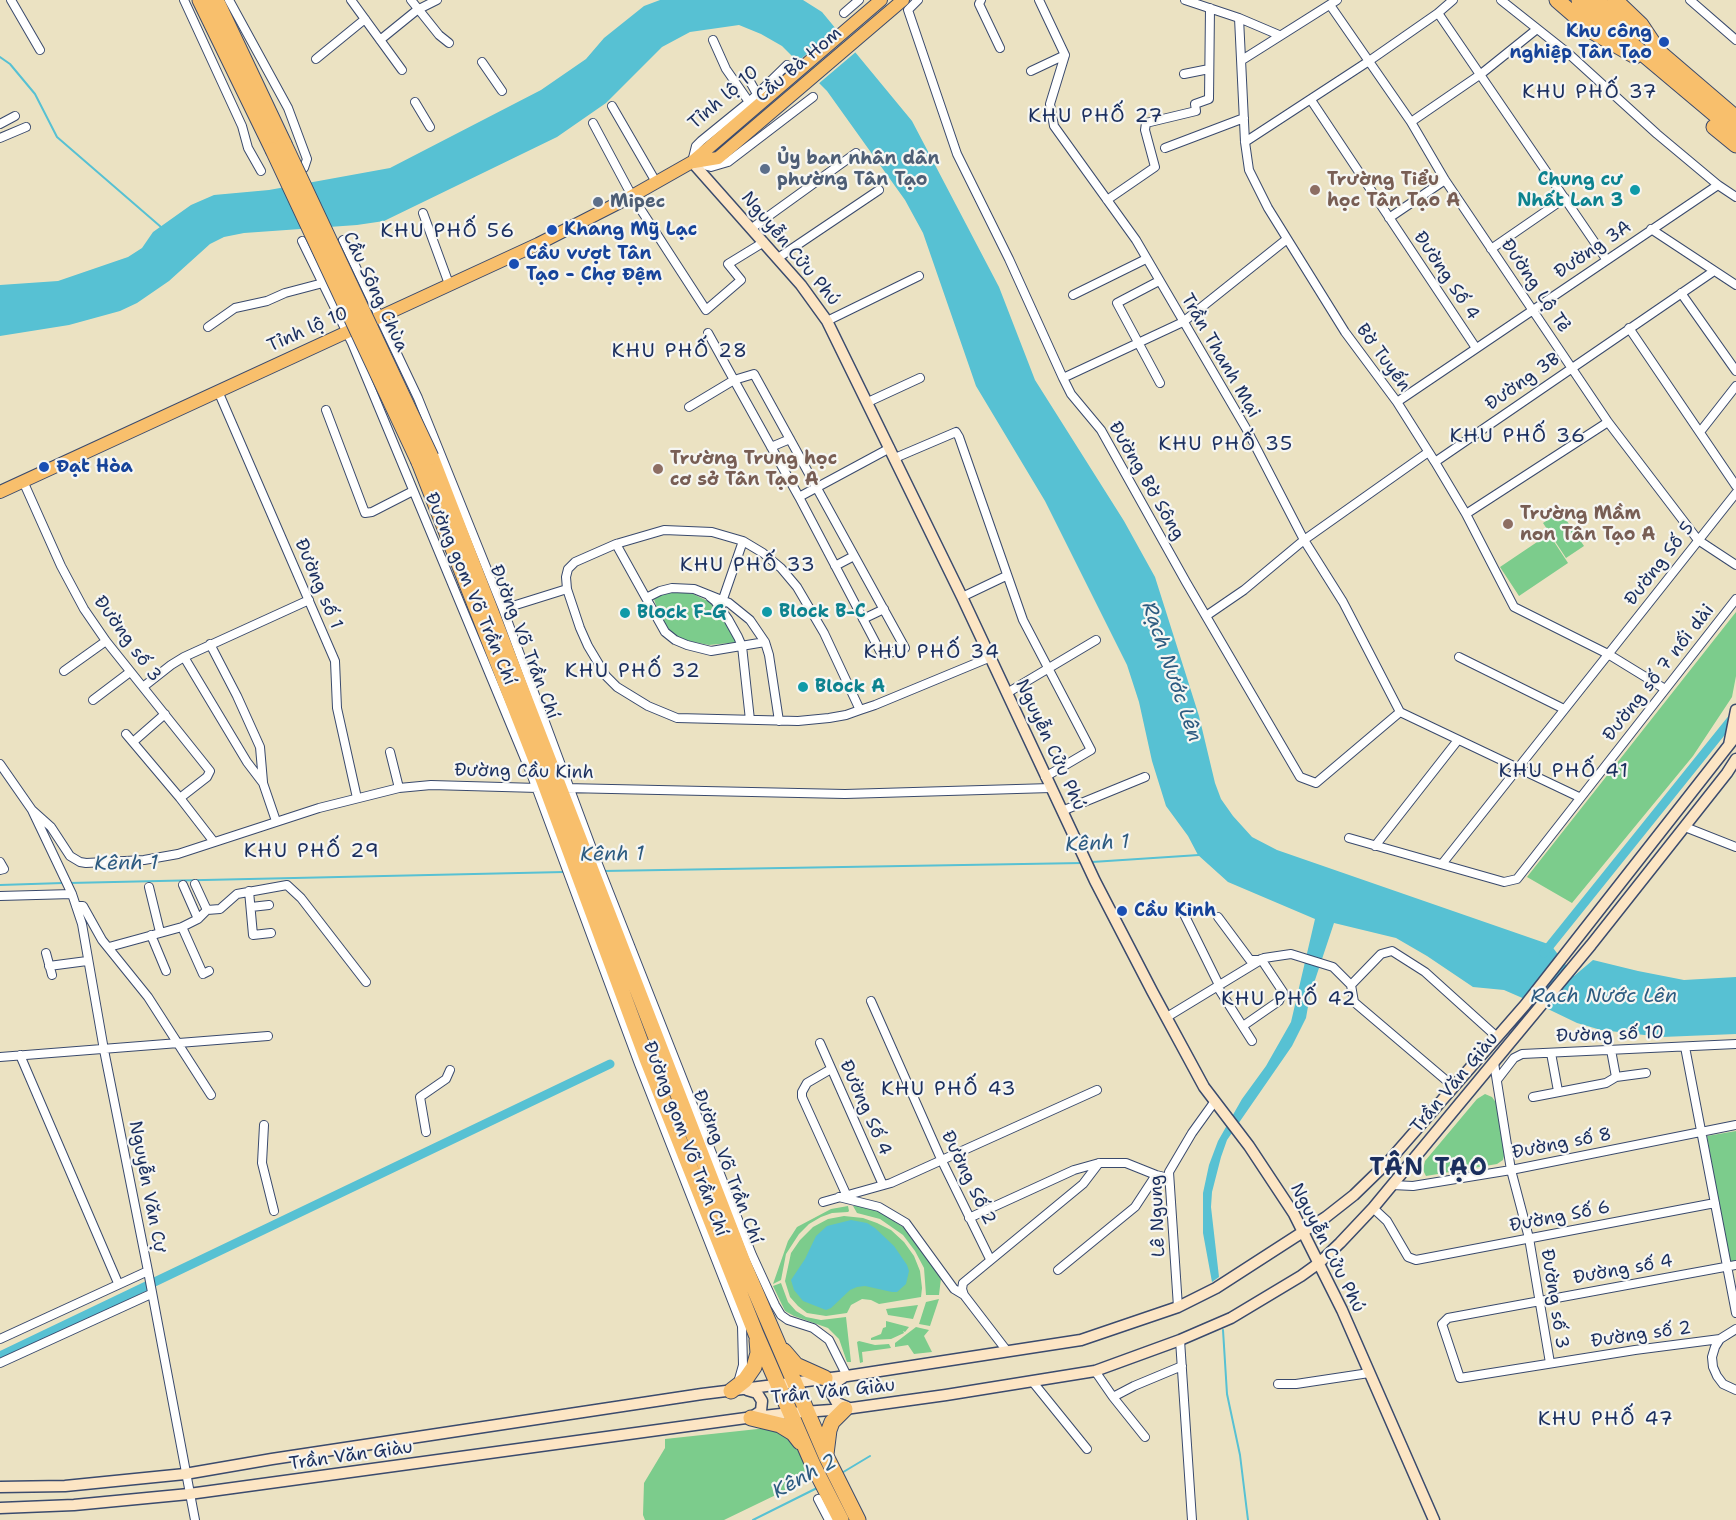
<!DOCTYPE html>
<meta charset="utf-8">
<style>
body{margin:0}
canvas{display:block;background:#ebe2c2}
</style>
<canvas width="1736" height="1520"></canvas>
<script>
const ctx = document.querySelector('canvas').getContext('2d');
ctx.lineJoin = 'round';
function fill(path, color) { ctx.fillStyle = color; ctx.fill(path, 'evenodd'); }
const toPath = rows => new Path2D(rows.map(r => 'M' + r).join(''));
function strokePath(path, color, width, dash) { ctx.strokeStyle = color; ctx.lineWidth = width; ctx.lineCap = dash ? 'butt' : 'round'; ctx.setLineDash(dash || []); ctx.stroke(path); }
function drawText(font, color, halo, rows, align = 'center') {
  ctx.font = font + ' "Shantell Sans",sans-serif'; ctx.lineWidth = 4.5; ctx.setLineDash([]); ctx.textBaseline = 'middle'; ctx.strokeStyle = halo; ctx.fillStyle = color; for (const [text, x, y, turn = 0] of rows) {
    ctx.save(); ctx.translate(x, y); ctx.rotate((+turn || 0) * Math.PI / 180); ctx.textAlign = isNaN(turn) ? turn : align; if (halo) ctx.strokeText(text, 0, 0); ctx.fillText(text, 0, 0); ctx.restore();
  }
}
const green = toPath([
 [1560,511,1584,546,1566,558,1543,523],
 [1549,534,1568,563,1519,596,1500,567],
 [676,591,693,594,714,604,739,642,709,645,679,639,669,630,659,615,654,599,665,593],
 [1736,612,1736,676,1732,697,1693,756,1572,903,1527,877],
 [1485,1094,1492,1097,1497,1104,1505,1152,1503,1160,1497,1164,1426,1176,1423,1170,1425,1161,1477,1099],
 [1736,1131,1736,1260,1729,1262,1707,1136],
 [848,1206,849,1211,848,1212,832,1213,821,1217,809,1224,799,1234,786,1254,781,1280,773,1284,788,1241,797,1227,831,1209],
 [853,1206,861,1206,878,1211,903,1227,941,1278,939,1295,926,1295,924,1268,915,1251,903,1235,880,1219,857,1213],
 [844,1216,863,1218,877,1223,891,1230,904,1242,914,1256,920,1271,922,1288,921,1297,879,1304,871,1300,862,1299,851,1305,847,1313,826,1316,807,1313,798,1306,790,1297,785,1281,791,1253,800,1240,813,1227,828,1219],
 [781,1283,788,1302,796,1311,806,1317,821,1320,846,1317,851,1362,847,1362,839,1339,828,1328,794,1316,785,1311,773,1286],
 [939,1299,930,1326,919,1324,926,1302],
 [918,1305,913,1319,888,1315,886,1309],
 [886,1321,909,1327,905,1332,903,1331,904,1333,891,1339,871,1340,871,1338,881,1334,883,1328,886,1327],
 [916,1327,929,1330,924,1336,932,1352,914,1354,908,1345,895,1347,895,1343],
 [859,1341,875,1345,889,1344,891,1348,862,1352,863,1362,860,1363,857,1342],
 [767,1428,777,1430,799,1447,813,1477,724,1520,645,1520,643,1515,644,1483,665,1448,665,1439]
]);
const water = toPath([
 [660,0,803,0,822,12,912,121,999,287,1035,380,1124,521,1155,577,1199,716,1215,783,1221,799,1233,816,1252,837,1277,850,1551,945,1574,976,1593,960,1638,971,1684,980,1736,977,1736,1034,1662,1037,1601,1030,1577,1023,1550,1010,1504,990,1473,987,1427,956,1396,938,1334,923,1310,995,1306,1018,1292,1046,1227,1140,1221,1157,1212,1192,1211,1207,1219,1277,1212,1282,1203,1233,1203,1193,1209,1165,1218,1141,1242,1099,1266,1066,1291,1022,1315,919,1228,882,1198,855,1188,836,1166,806,1152,761,1139,702,1127,665,1045,501,976,386,923,233,905,200,827,91,782,46,761,34,739,25,690,32,662,47,606,103,557,137,384,221,357,225,244,233,224,237,210,244,169,281,137,303,120,311,69,325,0,336,0,285,58,281,128,257,142,248,153,232,191,205,214,195,269,190,390,168,541,90,586,59,604,38,644,6],
 [851,1220,867,1223,875,1228,894,1246,907,1265,909,1271,906,1284,897,1292,892,1292,865,1286,857,1287,850,1290,831,1308,826,1310,803,1301,794,1290,791,1280,805,1259,816,1236,827,1226]
]);
const pier = toPath([
 [838,27,857,51,817,85,795,64]
]);
const stream = toPath([
 [0,57,10,64,35,94,57,137,161,227],
 [1092,862,1199,855],
 [603,871,1083,863],
 [69,883,564,872],
 [0,885,63,883],
 [1223,1330,1227,1394,1240,1455,1248,1520],
 [840,1474,870,1456],
 [753,1520,817,1488]
]);
const canal = toPath([
 [1544,953,1735,715],
 [0,1356,610,1064]
]);
const street = toPath([
 [11,0,40,50],
 [184,0,242,126,248,148,261,171],
 [229,0,288,108,307,159,304,168],
 [351,0,402,70],
 [411,0,439,35,449,43],
 [918,0,908,10,957,154,1009,259,1063,378,1071,394,1101,430,1186,582,1300,777,1316,783,1400,712],
 [981,0,979,4,1000,48],
 [1039,0,1065,55,1050,104,1054,126,1136,240,1247,430,1304,540,1343,602,1400,712,1579,797],
 [1185,0,1239,18,1279,35],
 [1501,0,1569,54,1657,134,1718,185,1736,197],
 [1690,0,1736,40],
 [1330,5,1411,122,1445,180,1608,422,1698,540,1736,565],
 [844,13,859,0],
 [1438,13,1606,259],
 [1239,18,1245,142,1249,170,1268,208,1345,332,1397,402,1435,462,1466,514,1514,607,1608,654,1665,689],
 [380,40,417,10,437,0],
 [713,40,726,69,749,102],
 [316,59,365,19],
 [1242,60,1337,0],
 [482,62,502,91],
 [787,65,749,102,701,141,696,146,692,162,711,167,728,162,813,97],
 [1031,71,1065,55],
 [1184,74,1209,69],
 [748,78,757,94],
 [1311,100,1476,348],
 [415,102,430,127],
 [612,106,656,182],
 [1411,122,1481,74,1537,29],
 [593,123,632,196,706,310,741,280,728,264,764,242],
 [0,124,15,116],
 [0,138,26,127],
 [1245,142,1369,61,1438,13,1453,0],
 [1165,148,1244,118],
 [1107,200,1155,167,1145,130,1146,123,1196,111,1195,104,1209,99,1210,8],
 [423,213,449,284],
 [1389,218,1445,180],
 [752,228,856,153],
 [1651,229,1736,285],
 [343,240,418,398,503,609,594,854,752,1255,775,1305,781,1315,788,1320,813,1328,829,1340,847,1376],
 [302,241,352,343,532,776,639,1064,742,1326,743,1365,739,1379],
 [1491,249,1565,198],
 [778,258,879,190],
 [1159,281,1117,303,1160,383],
 [1681,293,1736,371],
 [1073,295,1146,259],
 [827,321,919,276],
 [208,327,235,308,267,301,285,293,323,283],
 [1629,328,1736,486],
 [1063,378,1183,322,1287,239],
 [218,391,335,661,337,708,357,798],
 [868,402,920,378],
 [1397,402,1718,185],
 [689,407,734,380,754,374,905,648,887,654,881,653,799,497,734,380,708,333],
 [326,410,365,513,372,512,413,491],
 [1700,432,1736,386],
 [771,447,790,439],
 [895,458,956,432,959,437,1023,620,1091,750,1045,777],
 [1435,462,1714,271],
 [23,481,61,566,84,609,106,641,210,771,207,777,180,798],
 [799,497,890,448],
 [1466,514,1608,422],
 [616,544,646,598],
 [835,566,854,556],
 [710,597,715,601,728,619,738,637,742,646,750,720],
 [962,597,1006,576],
 [723,599,743,541],
 [503,609,567,589],
 [1206,616,1244,590,1304,540,1427,453],
 [863,619,884,609],
 [765,642,711,651,687,645,675,640,665,632,646,598,660,591,672,588,694,589,729,603,750,620,765,642,769,655,779,721],
 [210,644,237,696,260,747,263,782],
 [184,657,247,762,263,783,276,821],
 [1459,657,1564,709],
 [64,671,106,641],
 [143,687,171,665,184,657,309,600],
 [1007,693,1096,640],
 [93,700,130,672],
 [860,710,824,633,797,587,781,568,763,553,743,541,712,532,664,530,616,544,575,562,568,569,566,577,567,589,580,628,588,646,606,676,617,687,648,706,677,718,798,721,829,718,846,715,860,710,875,705,991,657],
 [126,734,180,798,214,842],
 [133,742,165,714],
 [390,752,399,788],
 [0,764,32,810,72,894,82,924,104,1050,148,1271,195,1520],
 [565,788,845,794,1051,788],
 [32,810,51,827,70,856,80,862,86,863,144,860,178,854,319,808,399,788,431,785,538,788],
 [1062,811,1145,777],
 [1685,827,1736,847],
 [1349,838,1504,882,1517,879,1736,599],
 [1375,846,1458,740],
 [0,862,4,869,0,870],
 [1442,864,1736,493],
 [195,884,207,910],
 [183,885,198,919],
 [149,887,160,932],
 [249,891,253,935,271,933],
 [0,896,72,894],
 [76,906,83,906,102,940,148,997,211,1095],
 [1180,906,1219,985],
 [251,907,269,905],
 [1218,917,1250,960,1258,960],
 [182,927,203,974,209,971],
 [151,935,166,971],
 [109,947,182,927,198,919,207,910,220,909,237,894,287,885,301,898,366,982],
 [46,953,52,975],
 [49,966,87,961],
 [1217,986,1252,1041],
 [871,1001,941,1159,990,1259],
 [1167,1017,1264,958,1291,954,1333,967,1351,985],
 [1243,1026,1279,1001,1283,992,1261,959],
 [820,1043,883,1185],
 [1685,1047,1736,1313],
 [1551,1053,1558,1091],
 [20,1055,118,1283],
 [0,1057,268,1036],
 [1494,1063,1511,1170,1529,1238,1550,1363],
 [831,1069,807,1083,802,1092,802,1097,846,1194],
 [1616,1077,1646,1073],
 [1497,1080,1514,1058,1522,1054,1736,1044],
 [1454,1087,1354,1002,1351,985,1381,954,1392,951,1425,972,1497,1037],
 [1533,1097,1606,1083,1616,1077,1611,1050],
 [264,1125,262,1163,274,1211],
 [426,1132,420,1097,446,1079,450,1070],
 [1392,1185,1413,1186,1511,1170,1736,1125],
 [839,1197,879,1207,906,1223,954,1289,964,1295],
 [823,1202,891,1183,1097,1090],
 [1373,1208,1387,1221,1408,1257,1416,1260,1715,1203],
 [969,1218,1074,1170,1099,1163,1126,1163,1156,1175,1169,1178],
 [1058,1270,1135,1207,1156,1175],
 [1178,1307,1169,1172,1192,1133,1215,1101],
 [1736,1329,1720,1339,1715,1347,1712,1357,1713,1367,1717,1376,1723,1384,1736,1390],
 [0,1339,148,1271],
 [1720,1339,1635,1350,1460,1378,1442,1324,1448,1318,1736,1265],
 [1180,1340,1192,1520],
 [1007,1351,964,1295,962,1289,963,1283,1083,1184,1099,1163],
 [0,1363,151,1294],
 [1095,1371,1113,1397,1134,1386,1182,1366],
 [1032,1381,1087,1449],
 [1278,1384,1296,1384,1369,1373],
 [1113,1397,1145,1437],
 [818,1499,829,1520]
]);
const secondary = toPath([
 [692,162,801,285,827,321,962,597,1095,881,1152,991,1204,1087,1249,1146,1294,1214,1342,1310,1434,1520],
 [1729,745,1736,710],
 [844,1377,834,1384,832,1394,837,1403,847,1407],
 [747,1390,757,1393,762,1401,761,1411,752,1417],
 [0,1487,65,1486,185,1474,272,1459,702,1394,847,1376,1081,1340,1178,1307,1216,1288,1326,1217,1354,1195,1389,1161,1525,1005,1736,736],
 [0,1508,74,1505,189,1494,746,1418,790,1413,845,1409,946,1395,1095,1371,1180,1340,1231,1318,1301,1276,1319,1263,1340,1243,1373,1208,1591,945,1727,773,1736,759]
]);
const primary = toPath([
 [694,162,718,158,903,0],
 [0,492,538,244,632,196,692,162,881,0]
]);
const highway = toPath([
 [200,0,273,150],
 [216,0,284,144],
 [1557,0,1595,33,1635,56],
 [1579,0,1736,132],
 [1595,0,1637,33],
 [1615,0,1641,25,1659,52,1736,118],
 [1714,127,1736,145],
 [431,457,744,1265,827,1458,858,1520],
 [419,462,541,773,647,1059,756,1334,813,1465,841,1520],
 [784,1351,796,1365,825,1378],
 [731,1391,745,1380,754,1367,758,1353,757,1340],
 [751,1418,780,1425,793,1433,800,1442],
 [826,1454,829,1430,832,1422,845,1409]
]);
const highwayBridge = toPath([
 [284,144,431,457],
 [273,150,419,462]
]);
const markers = [
 [1664,42,6,"#1a4fb4"],
 [765,169,6,"#5c6f8a"],
 [1315,190,6,"#8d6e63"],
 [1635,190,6,"#0f9aa8"],
 [598,202,6,"#5c6f8a"],
 [552,230,6,"#1a4fb4"],
 [514,264,6,"#1a4fb4"],
 [44,467,6,"#1a4fb4"],
 [658,469,6,"#8d6e63"],
 [1508,524,6,"#8d6e63"],
 [767,612,6,"#0f9aa8"],
 [625,613,6,"#0f9aa8"],
 [803,687,6,"#0f9aa8"],
 [1122,911,6,"#1a4fb4"]
];
const transitNames = [
 ["Khu công",1652,32,"right"],
 ["nghiệp Tân Tạo",1652,53,"right"],
 ["Khang Mỹ Lạc",564,230],
 ["Cầu vượt Tân",526,254],
 ["Tạo - Chợ Đệm",526,275],
 ["Đạt Hòa",56,467],
 ["Cầu Kinh",1134,911]
];
const streetNames = [
 ["Cầu Bà Hom",799,65,-40],
 ["Tỉnh lộ 10",724,98,-41],
 ["Nguyễn Cửu Phú",790,249,50],
 ["Đường 3A",1593,250,-34],
 ["Đường Số 4",1446,276,56],
 ["Đường Lộ Tẻ",1535,286,56],
 ["Cầu Sông Chùa",375,292,65],
 ["Tỉnh lộ 10",308,330,-24],
 ["Trần Thanh Mại",1220,356,60],
 ["Bờ Tuyến",1383,358,54],
 ["Đường 3B",1523,382,-35],
 ["Đường Bờ Sông",1146,481,60],
 ["Đường Số 5",1660,564,-52],
 ["Đường số 1",318,584,67],
 ["Đường gom Võ Trần Chí",470,589,67],
 ["Đường số 3",127,639,54],
 ["Đường Võ Trần Chí",524,642,69],
 ["Đường số 7 nối dài",1659,673,-52],
 ["Nguyễn Cửu Phú",1050,745,65],
 ["Đường Cầu Kinh",524,772,1],
 ["Đường số 10",1610,1035,-2],
 ["Trần Văn Giàu",1455,1083,-50],
 ["Đường Số 4",865,1108,66],
 ["Đường gom Võ Trần Chí",685,1139,69],
 ["Đường số 8",1562,1144,-11],
 ["Đường Võ Trần Chí",727,1167,69],
 ["Đường Số 2",968,1178,64],
 ["Nguyễn Văn Cự",147,1187,79],
 ["Lê Ngung",1158,1216,-92],
 ["Đường Số 6",1560,1217,-11],
 ["Nguyễn Cửu Phú",1327,1248,63],
 ["Đường số 4",1623,1270,-10],
 ["Đường số 3",1554,1299,81],
 ["Đường số 2",1641,1335,-8],
 ["Trần Văn Giàu",833,1392,-6],
 ["Trần Văn Giàu",351,1456,-8]
];
const serviceNames = [
 ["Ủy ban nhân dân",777,159],
 ["phường Tân Tạo",777,180],
 ["Mipec",610,202]
];
const educationNames = [
 ["Trường Tiểu",1327,180],
 ["học Tân Tạo A",1327,201],
 ["Trường Trung học",670,459],
 ["cơ sở Tân Tạo A",670,480],
 ["Trường Mầm",1520,514],
 ["non Tân Tạo A",1520,535]
];
const cultureNames = [
 ["Chung cư",1623,180,"right"],
 ["Nhất Lan 3",1623,201,"right"],
 ["Block B-C",779,612],
 ["Block F-G",637,613],
 ["Block A",815,687]
];
const neighbourhoodNames = [
 ["KHU PHỐ 37",1590,93],
 ["KHU PHỐ 27",1096,117],
 ["KHU PHỐ 56",448,232],
 ["KHU PHỐ 28",680,352],
 ["KHU PHỐ 36",1518,437],
 ["KHU PHỐ 35",1226,445],
 ["KHU PHỐ 33",748,566],
 ["KHU PHỐ 34",932,653],
 ["KHU PHỐ 32",633,672],
 ["KHU PHỐ 41",1564,772],
 ["KHU PHỐ 29",312,852],
 ["KHU PHỐ 42",1289,1000],
 ["KHU PHỐ 43",949,1090],
 ["KHU PHỐ 47",1606,1420]
];
const waterNames = [
 ["Rạch Nước Lên",1171,672,71],
 ["Kênh 1",1097,844,-3],
 ["Kênh 1",612,855,-1],
 ["Kênh 1",126,864,-1],
 ["Rạch Nước Lên",1604,997],
 ["Kênh 2",805,1477,-29]
];
const districtNames = [
 ["TÂN TẠO",1429,1169]
];
fill(green, '#7ccc8c');
fill(water, '#57c1d3');
fill(pier, '#ebe2c2');
strokePath(stream, '#57c1d3', 2);
strokePath(canal, '#57c1d3', 9);
strokePath(street, '#3a4a6d', 10);
strokePath(secondary, '#3a4a6d', 13);
strokePath(primary, '#3a4a6d', 14);
strokePath(highway, '#3a4a6d', 17);
strokePath(street, '#fff', 8);
strokePath(secondary, '#fce5c4', 10);
strokePath(primary, '#f8bf6c', 12);
strokePath(highway, '#f8bf6c', 15);
strokePath(highwayBridge, '#3a4a6d', 17, []);
strokePath(highwayBridge, '#f8bf6c', 15);
for (const [x, y, r, color] of markers) { const dot = new Path2D(); dot.arc(x, y, r, 0, 2 * Math.PI); ctx.fillStyle = color; ctx.fill(dot); strokePath(dot, '#f6f6f2', 2); }
drawText('bold 18px', '#164399', '#f6f6f2', transitNames, 'left');
drawText('18px', '#1b2f5e', '#f6f6f2', streetNames);
drawText('bold 18px', '#4e5e75', '#f6f6f2', serviceNames, 'left');
drawText('bold 18px', '#785e54', '#f6f6f2', educationNames, 'left');
drawText('bold 18px', '#0d838f', '#f6f6f2', cultureNames, 'left');
ctx.letterSpacing = '1.5px';
drawText('20px', '#1b2f5e', '#f6f6f2', neighbourhoodNames);
ctx.letterSpacing = '0px';
drawText('italic 20px', '#2d5b81', '#f6f6f2', waterNames);
ctx.letterSpacing = '1.5px';
drawText('bold 24px', '#1b2f5e', '#f6f6f2', districtNames);
ctx.letterSpacing = '0px';
</script>
